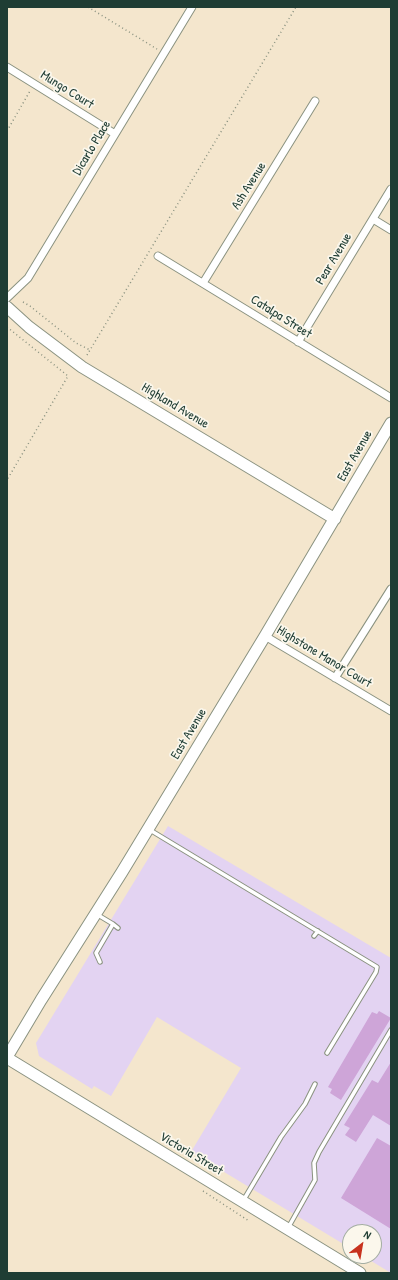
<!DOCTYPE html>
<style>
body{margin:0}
#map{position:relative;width:398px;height:1280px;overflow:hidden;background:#f4e6cd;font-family:"Patrick Hand",sans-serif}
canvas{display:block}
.frame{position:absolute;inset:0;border:8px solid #1f3d34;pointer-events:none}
.north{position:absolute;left:342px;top:1224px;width:40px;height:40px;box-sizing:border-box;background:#fbf7ec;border:1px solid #a3ada2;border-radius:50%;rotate:31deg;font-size:11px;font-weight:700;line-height:16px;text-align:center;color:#1f3d34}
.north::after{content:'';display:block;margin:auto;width:14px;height:18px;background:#c8321e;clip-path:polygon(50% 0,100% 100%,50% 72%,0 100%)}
</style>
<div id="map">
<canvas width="398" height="1280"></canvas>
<div class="frame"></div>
<div class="north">N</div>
</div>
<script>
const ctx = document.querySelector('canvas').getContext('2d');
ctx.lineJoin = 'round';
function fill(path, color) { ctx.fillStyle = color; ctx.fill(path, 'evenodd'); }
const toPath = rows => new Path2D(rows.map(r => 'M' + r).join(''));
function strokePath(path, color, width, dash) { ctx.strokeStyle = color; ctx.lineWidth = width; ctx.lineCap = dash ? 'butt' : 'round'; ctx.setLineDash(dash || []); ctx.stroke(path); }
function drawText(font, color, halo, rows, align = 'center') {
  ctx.font = font + ' "Patrick Hand",sans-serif'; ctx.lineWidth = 3.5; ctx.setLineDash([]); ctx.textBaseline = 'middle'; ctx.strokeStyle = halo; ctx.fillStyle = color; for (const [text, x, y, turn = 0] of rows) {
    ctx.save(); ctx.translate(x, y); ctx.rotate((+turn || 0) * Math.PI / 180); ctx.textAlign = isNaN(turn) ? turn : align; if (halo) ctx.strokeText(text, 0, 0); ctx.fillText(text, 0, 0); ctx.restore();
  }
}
const built = toPath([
 [168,826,391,958,391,1273,363,1256,374,1256,374,1232,350,1232,350,1248,191,1152,241,1068,157,1017,111,1096,94,1086,92,1089,39,1056,36,1043]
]);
const building = toPath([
 [379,1011,391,1018,341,1100,330,1093,332,1089,328,1087,372,1012,377,1014],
 [391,1062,391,1126,373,1115,356,1142,345,1135,350,1128,344,1125,372,1080,378,1083],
 [377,1138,391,1146,391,1229,341,1198]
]);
const path = toPath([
 [88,7,157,49],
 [7,131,30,91],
 [23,302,30,306,76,343,90,350],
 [7,327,68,376,7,480],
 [87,355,296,7],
 [203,1191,249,1221]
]);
const lane = toPath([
 [150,830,377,967,376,972,327,1053],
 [98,915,113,924,96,953,100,962],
 [113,924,118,928],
 [314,936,318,931],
 [243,1201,281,1137,305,1104,315,1084],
 [288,1228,315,1180,314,1163,319,1152,391,1030]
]);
const street = toPath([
 [7,67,115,134],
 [373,219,391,230],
 [158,256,391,398],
 [203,283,315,101],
 [7,298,28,278,192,7],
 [298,342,391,189],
 [265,636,391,711],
 [335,678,391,589]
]);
const secondary = toPath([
 [7,307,29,327,82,367,335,519],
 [7,1057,41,1000,122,872,265,636,391,423],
 [7,1058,360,1273]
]);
const streetNames = [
 ["Mungo Court",67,90,32],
 ["Dicarlo Place",92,148,-59],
 ["Ash Avenue",249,186,-58],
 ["Pear Avenue",334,259,-59],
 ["Catalpa Street",281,317,32],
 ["Highland Avenue",175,406,31],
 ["East Avenue",355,456,-60],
 ["Highstone Manor Court",324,657,31],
 ["East Avenue",189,734,-59],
 ["Victoria Street",191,1154,31]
];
fill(built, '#e3d3f2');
fill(building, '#cea5d8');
strokePath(lane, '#8a9280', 5.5);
strokePath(street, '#8a9280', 9);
strokePath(secondary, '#8a9280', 13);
strokePath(path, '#8a9280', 1.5, [1, 3]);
strokePath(lane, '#fff', 3.5);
strokePath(street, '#fff', 7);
strokePath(secondary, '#fff', 11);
drawText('13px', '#1f3d34', '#fbf7ec', streetNames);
</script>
